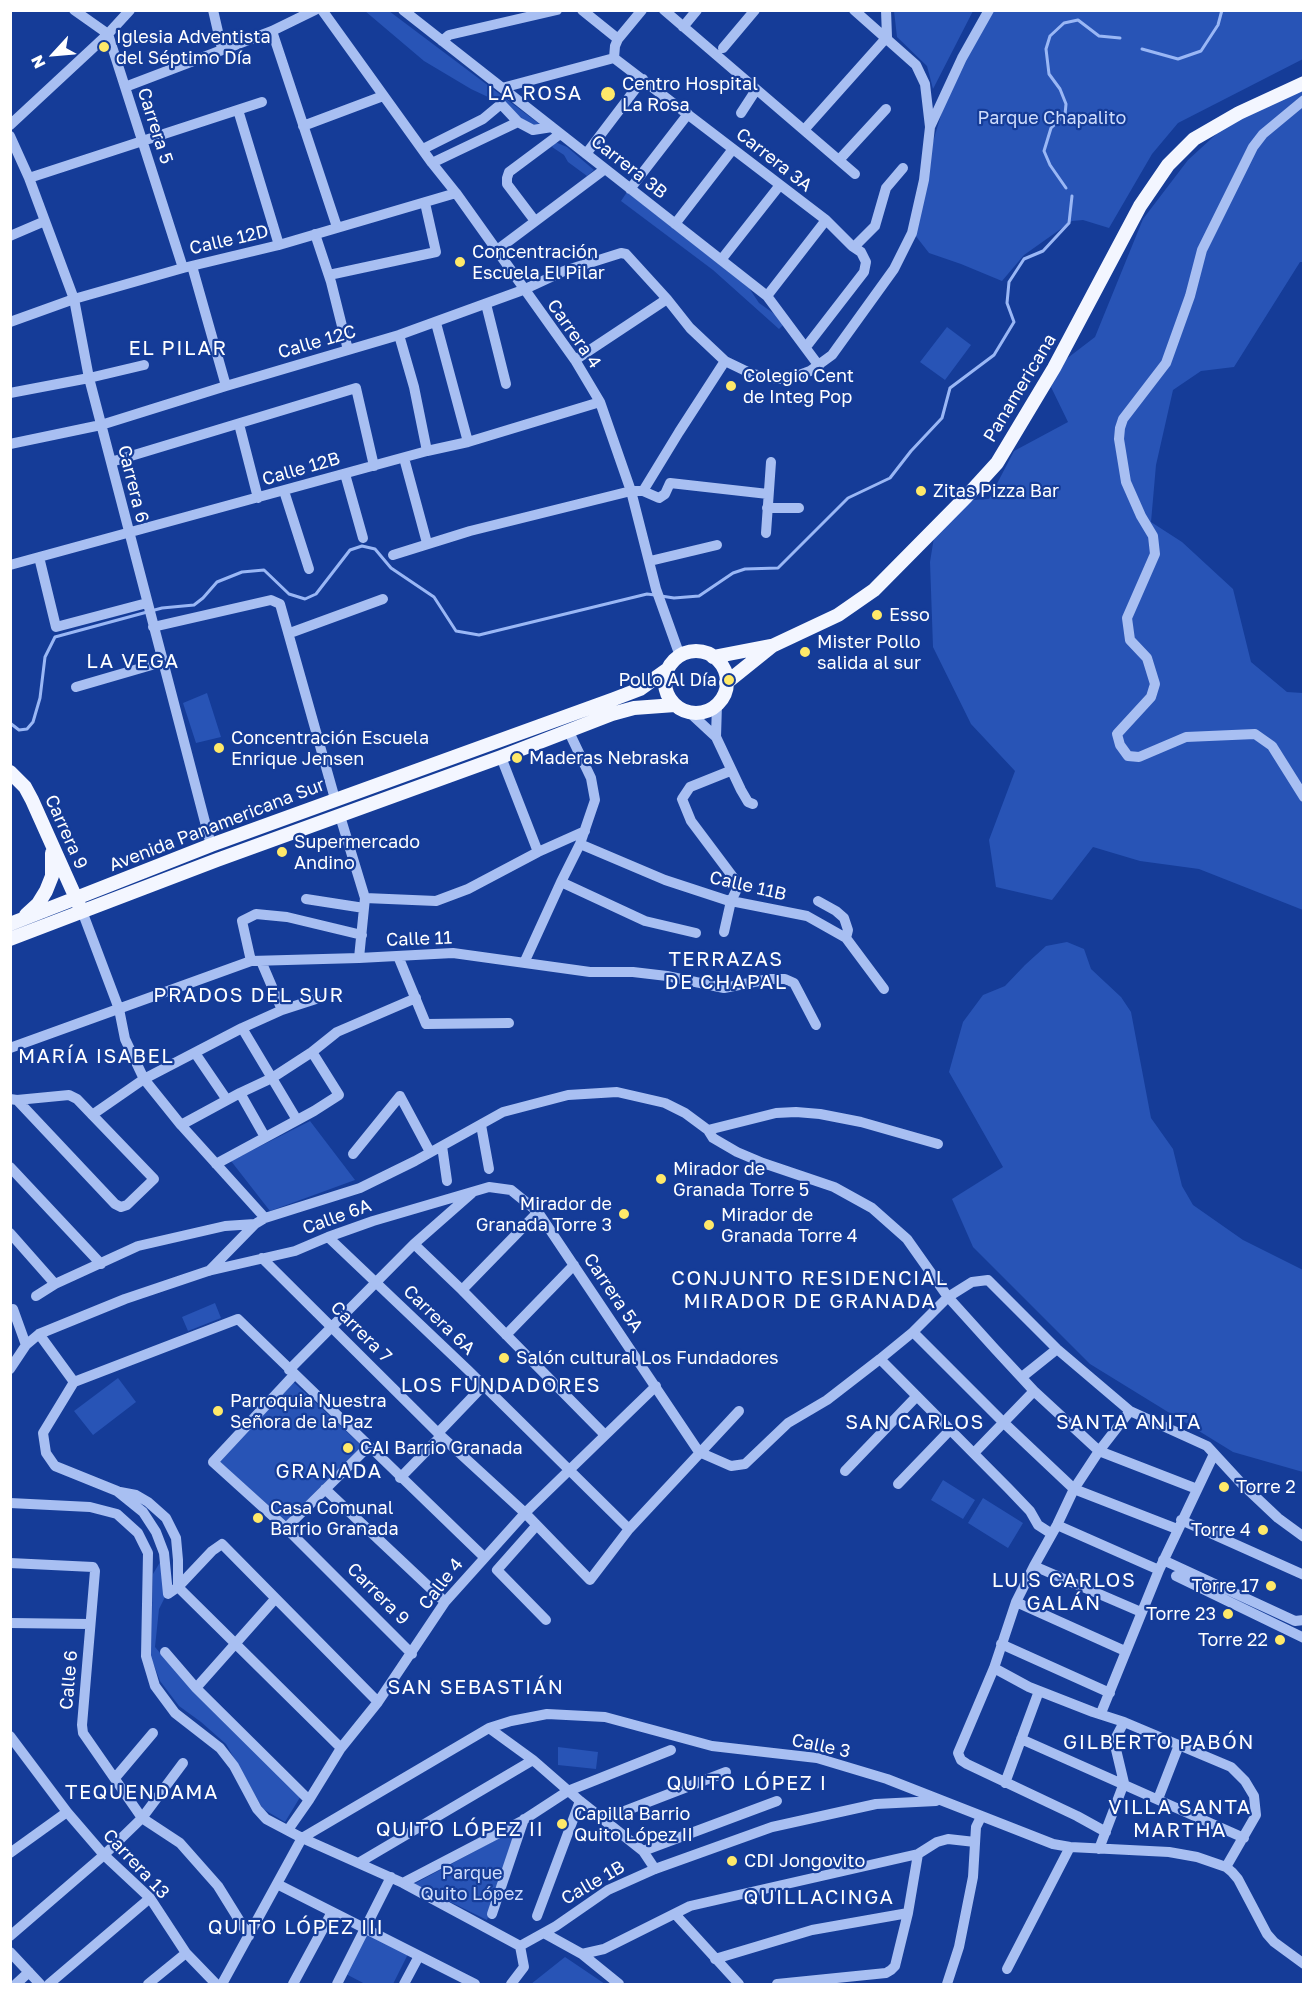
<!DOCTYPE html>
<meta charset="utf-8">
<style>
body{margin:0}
#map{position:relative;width:1314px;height:1995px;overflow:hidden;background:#153c98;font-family:"Golos Text",sans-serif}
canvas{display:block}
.frame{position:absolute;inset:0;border:12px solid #fff;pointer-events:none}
.north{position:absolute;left:24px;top:24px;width:60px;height:60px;-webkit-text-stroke:4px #153c98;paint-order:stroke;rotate:244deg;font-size:16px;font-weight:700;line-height:24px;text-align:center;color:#fff}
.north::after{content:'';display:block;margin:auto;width:21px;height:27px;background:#fff;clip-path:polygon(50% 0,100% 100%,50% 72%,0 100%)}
</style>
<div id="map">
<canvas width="1314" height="1995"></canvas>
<div class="frame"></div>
<div class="north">N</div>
</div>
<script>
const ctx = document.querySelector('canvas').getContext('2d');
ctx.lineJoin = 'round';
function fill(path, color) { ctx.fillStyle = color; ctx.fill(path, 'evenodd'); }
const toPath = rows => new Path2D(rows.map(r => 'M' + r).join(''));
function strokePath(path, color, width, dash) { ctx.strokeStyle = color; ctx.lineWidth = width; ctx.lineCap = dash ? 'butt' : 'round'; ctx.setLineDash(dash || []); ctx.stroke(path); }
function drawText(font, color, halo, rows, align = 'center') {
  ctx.font = font + ' "Golos Text",sans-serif'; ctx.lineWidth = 4.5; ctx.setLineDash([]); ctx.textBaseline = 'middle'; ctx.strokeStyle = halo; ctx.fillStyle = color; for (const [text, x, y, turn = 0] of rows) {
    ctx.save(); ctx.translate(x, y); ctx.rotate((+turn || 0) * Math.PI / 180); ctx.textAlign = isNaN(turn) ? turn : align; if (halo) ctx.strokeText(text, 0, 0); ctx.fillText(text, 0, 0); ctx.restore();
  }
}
const green = toPath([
 [365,11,389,11,542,126,534,128,505,105,471,89,424,61],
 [894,11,973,11,933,89,927,66,897,37],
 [988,11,1303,11,1303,59,1178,123,1152,154,1109,228,1083,220,1072,221,1024,255,1002,281,961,264,929,253,915,235,932,145,944,105],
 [1303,91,1303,262,1300,262,1234,367,1201,371,1173,390,1156,465,1151,522,1182,542,1233,589,1251,662,1287,692,1303,693,1303,910,1199,869,1140,861,1093,847,1052,900,996,887,989,840,1015,771,971,724,933,647,930,562,935,531,959,501,989,499,1014,451,1068,422,1051,387,1065,360,1095,337,1143,219,1188,160,1248,105],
 [555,142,567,147,594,170,587,176,568,162,564,155,552,147],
 [627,192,749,288,759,303,776,315,783,325,779,329,713,270,621,201],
 [947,327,971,345,945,380,920,362],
 [207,693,221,737,196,743,183,703],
 [1067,942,1084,949,1091,969,1121,997,1131,1012,1151,1118,1173,1149,1182,1186,1193,1205,1243,1240,1303,1270,1303,1472,1233,1452,1090,1364,973,1247,952,1199,1003,1167,949,1072,963,1022,983,995,1005,986,1025,965,1046,946],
 [310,1121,355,1180,270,1211,231,1161],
 [215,1303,221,1318,188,1331,182,1317],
 [288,1377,362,1446,286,1521,213,1456],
 [118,1378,136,1402,93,1435,74,1411],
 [943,1480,975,1500,963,1519,931,1500],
 [983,1498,1023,1523,1008,1548,968,1523],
 [163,1557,166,1595,159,1609,155,1647,184,1681,302,1794,285,1822,263,1809,226,1744,201,1722,179,1706,160,1681,151,1657,153,1574],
 [558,1747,598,1752,596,1769,558,1765],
 [518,1828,487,1920,414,1884],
 [366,1934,408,1954,393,1984,365,1984,346,1974],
 [565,1957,605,1984,531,1984]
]);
const stream = toPath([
 [1142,49,1178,59,1201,51,1218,25,1222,10],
 [1066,188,1050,165,1044,151,1051,128,1065,115,1066,104,1060,89,1049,74,1046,49,1050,36,1064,23,1078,20,1099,36,1120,38],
 [661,596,674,598,699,596,733,573,745,569,778,568,848,498,890,478,911,451,942,418,950,388,994,355,1014,322,1007,303,1009,282,1024,259,1043,251,1069,223,1072,196],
 [10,723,19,730,27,729,33,722,40,698,45,657,55,637,162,608,194,605,203,598,217,582,242,572,264,570,289,594,305,599,316,594,350,550,362,546,375,549,391,568,434,597,456,631,479,635,647,594,655,595]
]);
const minor = toPath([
 [74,10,108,34,183,268],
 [213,10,222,49],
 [322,10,432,163,456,193,575,360,600,402,631,491,656,589,680,656],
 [403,10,767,296,819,366],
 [582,10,618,39],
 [664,10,855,174],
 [683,27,697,10],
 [272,31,337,227],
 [442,41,449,35,557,10],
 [723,48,755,10],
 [614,58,826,220,852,246,861,252,866,262,864,272,806,347],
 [614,58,615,46,618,39,642,10],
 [125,87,272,31,315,10],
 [502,88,614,58],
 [1304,100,1263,134,1253,147,1202,250,1190,296,1166,363,1123,419,1120,428,1119,439,1126,482,1141,516,1153,536,1155,554,1127,618,1130,640,1147,658,1155,684,1151,697,1117,734,1120,745,1128,756,1139,757,1186,737,1255,734,1272,746,1304,797],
 [238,110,279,245],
 [741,113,754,93],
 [10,125,108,34,130,10],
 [303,126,383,96],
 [930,127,962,58,989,10],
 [804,130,887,37,886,10],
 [10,136,29,178,74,299,89,378,211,845],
 [423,149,483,119,501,104,518,122,533,130,552,127],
 [586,154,643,79],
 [839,160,886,109],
 [432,163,518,122],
 [29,178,262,102],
 [630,189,688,114],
 [535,221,507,184,507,178,509,172,560,134],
 [675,224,733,149],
 [315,234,331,282,348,350],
 [10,236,45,221],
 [854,247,875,226,886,188,903,168],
 [497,250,605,169],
 [721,260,780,185],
 [192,266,226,386],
 [329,275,436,252,425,203],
 [767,296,826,220],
 [486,304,506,384],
 [10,322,74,299,183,268,279,245,456,193],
 [436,323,468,442],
 [399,335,414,387,427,451],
 [575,360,667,299],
 [10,393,89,378,144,365],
 [239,424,258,498],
 [10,444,101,425,226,386,399,335,523,290,564,271,621,253,626,254,667,299,690,328,725,361,752,374,779,379,794,377,810,371,832,355,894,269,912,233,924,180,930,127,925,84,916,65,854,10],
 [404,458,427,543],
 [111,462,356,388,374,466],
 [345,474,363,538],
 [284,491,309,569],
 [643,491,659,498,665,494,670,483,768,494],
 [767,508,799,508],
 [766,533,771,462],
 [393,555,470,531,631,491,643,491,679,432,725,361],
 [39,557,56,627,147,603],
 [650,561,717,545],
 [10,565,427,451,468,442,600,402],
 [153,627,271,600,280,604,335,799],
 [290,633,383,599],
 [76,687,162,662],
 [689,712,716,737,741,790,748,802,753,804],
 [716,737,717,704],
 [501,757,538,852],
 [340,816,365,898,359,958],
 [580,844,665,880,726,900,807,916,846,938,884,989],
 [561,882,645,921,696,933],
 [365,898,436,901,468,889,538,852,585,831],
 [306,899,364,908],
 [818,901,836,911,844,918,848,930,846,938],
 [82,911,119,1009,125,1039,144,1079,181,1125,265,1218],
 [724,932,731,901,736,891,736,881,691,821,682,799,690,787,730,771],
 [398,956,426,1024,509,1023],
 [251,961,242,921,256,914,287,917,362,935],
 [261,961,282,1010],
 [524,963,561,882,580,844,595,800,591,778,569,732],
 [242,1028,297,1120],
 [10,1048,251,961,359,958,453,953,590,972,633,972,667,976,724,988,769,979,785,979,794,983,816,1025],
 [195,1053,227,1100],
 [240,1093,265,1137],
 [10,1099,17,1100,69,1095,77,1099,154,1179,127,1205,121,1207,115,1204,17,1100],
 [92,1115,144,1079,242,1028,282,1010,316,999],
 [181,1125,240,1093,272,1078,312,1052,337,1032,416,998],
 [481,1125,489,1169],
 [708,1130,776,1113,796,1112,820,1114,861,1122,938,1144],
 [442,1146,447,1181],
 [353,1154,400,1096,430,1152],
 [216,1164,314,1111,339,1095,312,1052],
 [10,1167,101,1264],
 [10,1233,55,1284],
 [328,1237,469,1371,629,1529],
 [414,1244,462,1290,605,1435],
 [262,1258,441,1436,525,1513,590,1580,629,1529,739,1411],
 [209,1271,255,1224,265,1218,360,1188,415,1161,503,1112,568,1095,617,1092,665,1103,685,1113,708,1130,713,1138,737,1152,763,1163,834,1187,872,1208,907,1239,948,1297,995,1349,1034,1391,1099,1451,1197,1489],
 [462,1290,538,1212],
 [36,1296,55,1284,138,1246,225,1226,255,1224],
 [10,1310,13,1309,26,1345],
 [913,1332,1003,1422,1074,1489,1177,1529],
 [39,1334,74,1382],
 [506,1335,574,1265],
 [880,1359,1008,1488,1030,1511,1038,1525,1052,1534],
 [10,1369,26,1345,39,1334,125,1299,208,1271,295,1251,328,1237,373,1221,489,1187,511,1190,538,1212,699,1452,731,1466,745,1464,788,1423,827,1400,880,1359,913,1332,948,1297,972,1282,988,1280,1057,1349,1130,1411,1207,1446,1242,1484,1278,1518,1304,1537],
 [289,1370,414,1244,472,1193],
 [294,1375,213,1462,286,1528,412,1654],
 [1022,1377,1057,1349],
 [74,1382,43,1433,46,1453,55,1466,117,1491,143,1512,156,1532,164,1553,168,1594,178,1587,212,1551,222,1544,378,1702],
 [74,1382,238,1319,484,1557],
 [438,1433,483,1386],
 [974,1453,1034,1391],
 [845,1471,916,1397],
 [400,1478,441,1436],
 [898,1484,949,1431],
 [325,1489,445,1602],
 [120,1492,136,1495,148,1502,166,1518,176,1538,178,1560,178,1587,341,1748],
 [10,1503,90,1507,117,1514,138,1533,148,1553,146,1656,155,1686,175,1713,220,1748,234,1766,257,1809,266,1819,302,1838,403,1883,520,1946],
 [1181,1520,1304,1575],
 [1057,1525,1159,1570],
 [536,1526,497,1570,546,1620],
 [286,1528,368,1447],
 [1163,1560,1295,1621,1304,1620],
 [10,1563,93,1567,95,1571,82,1725,83,1733,142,1818,180,1843,218,1886,249,1936],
 [1034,1566,1141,1612],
 [1176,1576,1304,1638],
 [1016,1602,1125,1651],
 [10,1623,90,1624],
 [1001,1644,1110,1693],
 [165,1652,196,1688,309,1800],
 [994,1668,1029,1687,1093,1712,1124,1722,1231,1767,1245,1781,1254,1796,1256,1815,1226,1867],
 [196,1688,275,1599],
 [1101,1713,1159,1570,1214,1454],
 [489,1728,533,1760,580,1801,643,1851,655,1869],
 [10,1736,67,1812,104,1855,150,1898,186,1953,216,1984],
 [1021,1739,1244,1838],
 [115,1778,153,1733],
 [1005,1783,1039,1691],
 [1158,1799,1179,1745],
 [604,1819,726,1772],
 [288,1830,309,1800,341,1748,378,1702,445,1602,525,1513,656,1386],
 [1106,1832,1077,1816,967,1764,961,1760,958,1753,994,1668,1016,1602,1034,1566,1057,1525,1074,1489,1099,1451,1130,1411],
 [302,1838,489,1728,511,1721,547,1714,605,1717,712,1746,817,1758,887,1779,1053,1844,1070,1847,1169,1852,1197,1857,1226,1867,1232,1872,1238,1879,1267,1934,1274,1942,1304,1964],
 [1099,1849,1124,1783,1114,1741,1124,1722],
 [643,1851,777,1801],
 [10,1853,67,1812],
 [360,1862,533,1760],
 [403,1883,522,1821,568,1791,671,1750],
 [277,1884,475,1984],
 [492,1914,524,1819],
 [675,1914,739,1984],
 [537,1916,580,1801],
 [544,1933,582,1954,604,1949,690,1906,918,1854,937,1842,948,1839,975,1842],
 [10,1936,104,1855,142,1818,183,1763],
 [520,1946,556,1926,608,1890,655,1869,772,1827,876,1804,936,1801],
 [10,1952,40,1984],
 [582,1954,619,1984],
 [715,1959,812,1930,908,1913],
 [1007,1969,1070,1847],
 [16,1984,29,1972],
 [49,1984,150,1898],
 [148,1984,186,1953],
 [222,1984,302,1838],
 [293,1984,332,1912],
 [337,1984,391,1877],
 [404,1984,419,1956],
 [511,1984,524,1967,520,1946],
 [777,1984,886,1973,891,1970,895,1966,908,1913,918,1854],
 [947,1984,959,1947,973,1877,976,1827,981,1817]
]);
const major = toPath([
 '665 682a31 31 0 1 1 62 0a31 31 0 1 1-62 0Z',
 [713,657,770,646],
 [726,683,772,646,838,615,874,590,966,497,997,463,1054,368,1140,206,1168,165,1194,139,1239,113,1304,83],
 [10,772,25,787,32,800,79,905],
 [26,915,38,904,46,891,52,876,52,853],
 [10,924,211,845,614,699,640,689,668,669],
 [10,939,217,860,501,757,612,714,634,708,675,705]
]);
const markers = [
 [104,47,6,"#ffe969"],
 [608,94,8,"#ffe969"],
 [460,262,6,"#ffe969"],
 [731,386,6,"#ffe969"],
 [921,491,6,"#ffe969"],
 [877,615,6,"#ffe969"],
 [805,652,6,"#ffe969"],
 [729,680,6,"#ffe969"],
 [219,748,6,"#ffe969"],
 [517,758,6,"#ffe969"],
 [282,852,6,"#ffe969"],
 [661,1179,6,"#ffe969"],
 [624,1214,6,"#ffe969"],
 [709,1225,6,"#ffe969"],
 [504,1358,6,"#ffe969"],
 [218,1411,6,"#ffe969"],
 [348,1448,6,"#ffe969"],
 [1224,1487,6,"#ffe969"],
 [258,1518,6,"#ffe969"],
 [1263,1530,6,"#ffe969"],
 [1271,1586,6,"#ffe969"],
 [1228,1614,6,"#ffe969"],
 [1280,1640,6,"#ffe969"],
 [562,1824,6,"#ffe969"],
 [732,1861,6,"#ffe969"]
];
const poiNames = [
 ["Iglesia Adventista",116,37],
 ["del Séptimo Día",116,58],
 ["Centro Hospital",622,84],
 ["La Rosa",622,105],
 ["Concentración",472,252],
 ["Escuela El Pilar",472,273],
 ["Colegio Cent",743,376],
 ["de Integ Pop",743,397],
 ["Zitas Pizza Bar",933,491],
 ["Esso",889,615],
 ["Mister Pollo",817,642],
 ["salida al sur",817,663],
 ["Pollo Al Día",717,680,"right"],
 ["Concentración Escuela",231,738],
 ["Enrique Jensen",231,759],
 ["Maderas Nebraska",529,758],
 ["Supermercado",294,842],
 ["Andino",294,863],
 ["Mirador de",673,1169],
 ["Granada Torre 5",673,1190],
 ["Mirador de",612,1204,"right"],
 ["Granada Torre 3",612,1225,"right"],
 ["Mirador de",721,1215],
 ["Granada Torre 4",721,1236],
 ["Salón cultural Los Fundadores",516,1358],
 ["Parroquia Nuestra",230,1401],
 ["Señora de la Paz",230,1422],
 ["CAI Barrio Granada",360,1448],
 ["Torre 2",1236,1487],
 ["Casa Comunal",270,1508],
 ["Barrio Granada",270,1529],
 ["Torre 4",1251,1530,"right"],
 ["Torre 17",1259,1586,"right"],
 ["Torre 23",1216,1614,"right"],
 ["Torre 22",1268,1640,"right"],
 ["Capilla Barrio",574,1814],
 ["Quito López II",574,1835],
 ["CDI Jongovito",744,1861]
];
const parkNames = [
 ["Parque Chapalito",1052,118],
 ["Parque",472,1873],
 ["Quito López",472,1894]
];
const streetNames = [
 ["Carrera 5",155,126,72],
 ["Carrera 3A",774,160,38],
 ["Carrera 3B",629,167,38],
 ["Calle 12D",229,240,-13],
 ["Carrera 4",574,334,55],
 ["Calle 12C",317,342,-16],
 ["Panamericana",1020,388,-59],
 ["Calle 12B",301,469,-16],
 ["Carrera 6",133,484,76],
 ["Avenida Panamericana Sur",217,825,-21],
 ["Carrera 9",66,832,66],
 ["Calle 11B",748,886,13],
 ["Calle 11",419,939,-2],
 ["Calle 6A",337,1217,-20],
 ["Carrera 5A",613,1293,56],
 ["Carrera 6A",439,1320,44],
 ["Carrera 7",361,1332,45],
 ["Calle 4",441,1584,-52],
 ["Carrera 9",378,1594,45],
 ["Calle 6",69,1680,-85],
 ["Calle 3",821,1746,12],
 ["Carrera 13",136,1864,47],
 ["Calle 1B",593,1883,-30]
];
const neighbourhoodNames = [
 ["LA ROSA",535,94],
 ["EL PILAR",178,349],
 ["LA VEGA",133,662],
 ["TERRAZAS",726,960],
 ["DE CHAPAL",726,983],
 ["PRADOS DEL SUR",249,996],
 ["MARÍA ISABEL",96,1057],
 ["CONJUNTO RESIDENCIAL",810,1279],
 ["MIRADOR DE GRANADA",810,1302],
 ["LOS FUNDADORES",501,1386],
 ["SAN CARLOS",915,1423],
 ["SANTA ANITA",1129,1423],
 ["GRANADA",329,1472],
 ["LUIS CARLOS",1064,1581],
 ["GALÁN",1064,1604],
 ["SAN SEBASTIÁN",476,1688],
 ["GILBERTO PABÓN",1159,1743],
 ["QUITO LÓPEZ I",747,1784],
 ["TEQUENDAMA",142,1793],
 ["VILLA SANTA",1180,1808],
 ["MARTHA",1180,1831],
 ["QUITO LÓPEZ II",460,1830],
 ["QUILLACINGA",819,1898],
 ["QUITO LÓPEZ III",296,1928]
];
fill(green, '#2854b6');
strokePath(stream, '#9ab7f5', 3);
strokePath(minor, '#a8bff2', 10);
strokePath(major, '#f3f6ff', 14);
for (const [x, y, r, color] of markers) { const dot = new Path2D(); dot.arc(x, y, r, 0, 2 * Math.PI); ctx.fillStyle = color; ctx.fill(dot); strokePath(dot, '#153c98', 2); }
drawText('18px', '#fff', '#153c98', poiNames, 'left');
drawText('18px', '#cfddfc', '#153c98', parkNames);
drawText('18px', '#fff', '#153c98', streetNames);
ctx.letterSpacing = '1.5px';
drawText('20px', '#fff', '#153c98', neighbourhoodNames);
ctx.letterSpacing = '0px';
</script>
